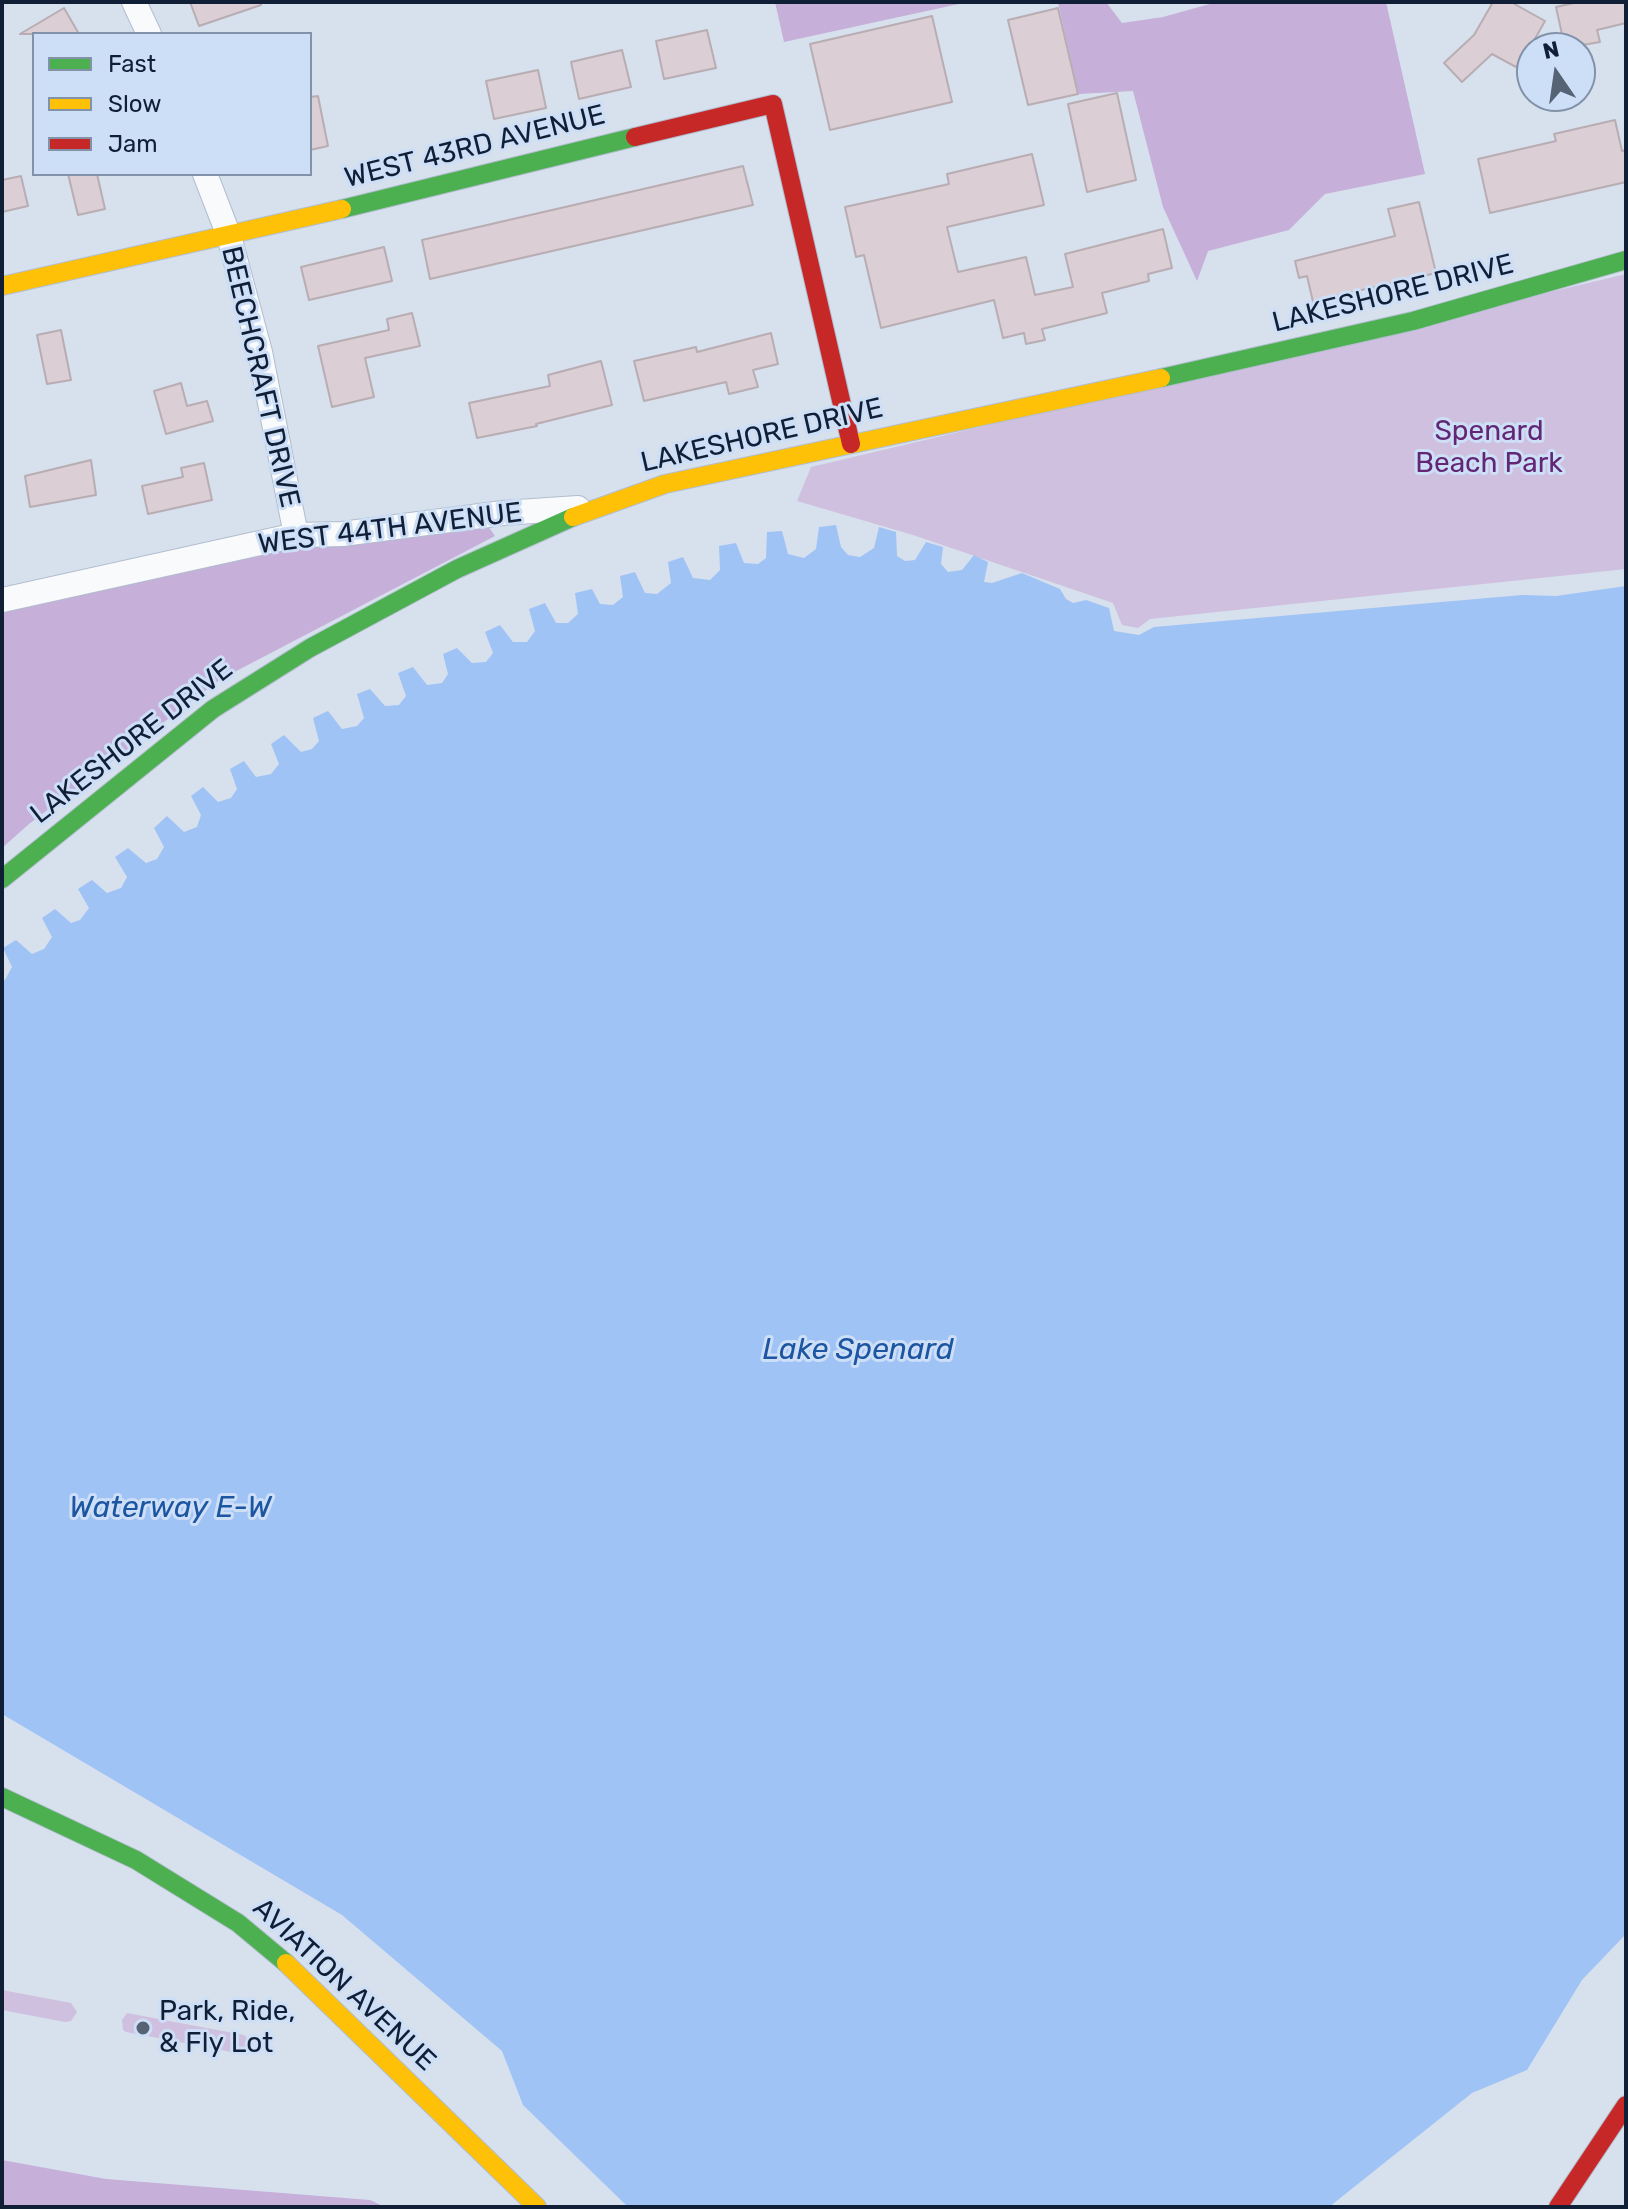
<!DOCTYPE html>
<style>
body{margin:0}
#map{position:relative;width:1628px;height:2209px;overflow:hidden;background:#d7e0ed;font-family:Rubik,sans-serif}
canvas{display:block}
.frame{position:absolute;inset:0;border:4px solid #101f35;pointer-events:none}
.legend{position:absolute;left:32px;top:32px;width:280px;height:144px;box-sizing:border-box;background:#cddef7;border:2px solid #8192a9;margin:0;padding:10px 14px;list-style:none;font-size:24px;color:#101f35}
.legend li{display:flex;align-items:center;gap:16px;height:40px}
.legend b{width:40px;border:2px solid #8192a9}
.north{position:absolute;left:1516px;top:32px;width:80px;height:80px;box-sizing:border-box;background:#cddef7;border:2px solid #8192a9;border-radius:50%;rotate:347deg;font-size:22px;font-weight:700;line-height:32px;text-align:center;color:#101f35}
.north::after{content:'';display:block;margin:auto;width:28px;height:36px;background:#566375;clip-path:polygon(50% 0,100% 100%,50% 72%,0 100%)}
</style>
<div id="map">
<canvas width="1628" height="2209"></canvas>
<div class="frame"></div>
<ul class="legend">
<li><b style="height:10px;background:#4caf50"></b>Fast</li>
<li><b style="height:10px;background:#ffc107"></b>Slow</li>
<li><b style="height:10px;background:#c62828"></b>Jam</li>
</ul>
<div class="north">N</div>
</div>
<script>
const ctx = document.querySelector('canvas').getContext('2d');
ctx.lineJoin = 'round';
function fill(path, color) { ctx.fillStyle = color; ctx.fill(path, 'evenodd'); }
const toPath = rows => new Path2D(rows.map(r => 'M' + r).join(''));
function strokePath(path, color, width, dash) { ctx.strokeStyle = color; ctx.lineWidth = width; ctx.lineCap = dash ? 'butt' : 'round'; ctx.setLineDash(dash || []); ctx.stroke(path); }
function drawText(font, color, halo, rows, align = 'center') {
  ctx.font = font + ' Rubik,sans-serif'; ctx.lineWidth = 6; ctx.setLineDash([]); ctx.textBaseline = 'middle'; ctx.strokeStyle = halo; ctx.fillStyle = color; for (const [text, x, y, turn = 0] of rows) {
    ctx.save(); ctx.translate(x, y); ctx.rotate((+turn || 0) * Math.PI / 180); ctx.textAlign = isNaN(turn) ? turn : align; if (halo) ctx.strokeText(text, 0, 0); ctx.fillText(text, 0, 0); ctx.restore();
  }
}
const green = toPath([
 [1626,274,1626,569,1150,619,1138,628,1122,625,1113,603,913,535,797,501,811,467],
 [2,1990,71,2003,77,2012,71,2021,65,2022,2,2010],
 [127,2013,244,2035,252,2043,253,2049,247,2055,126,2032,123,2030,122,2020]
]);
const forest = toPath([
 [775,2,968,2,784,42],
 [1058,2,1106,2,1122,23,1163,17,1217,2,1386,2,1425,174,1325,194,1289,230,1208,251,1197,281,1163,207,1133,91,1078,94],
 [488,526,495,536,221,679,29,824,2,848,2,600,296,535],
 [2,2160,106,2179,370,2200,385,2207,2,2207]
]);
const water = toPath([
 [836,525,841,547,848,555,860,557,874,548,879,527,896,532,897,556,905,561,915,560,926,542,943,547,941,564,948,572,962,570,974,555,988,562,984,582,992,583,1022,573,1060,589,1066,599,1073,603,1086,600,1109,608,1114,631,1139,635,1154,627,1522,595,1556,596,1626,586,1626,1934,1582,1980,1527,2070,1472,2093,1329,2207,628,2207,523,2105,502,2051,342,1915,2,1714,2,981,5,980,12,967,3,948,16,940,32,954,44,949,52,937,42,918,55,909,71,923,80,920,89,908,78,889,92,880,107,893,121,888,127,877,115,857,128,848,146,863,157,859,164,847,154,828,167,816,184,832,197,827,201,815,191,796,203,787,218,802,231,798,237,789,230,769,244,761,256,777,271,774,279,764,271,744,284,735,301,752,312,749,319,741,313,718,328,711,342,729,357,726,364,718,357,694,370,689,385,706,399,705,406,696,398,673,413,667,427,685,442,683,448,674,443,654,457,648,472,663,486,662,493,653,485,632,500,625,513,642,527,642,535,631,529,609,545,603,556,623,568,623,578,614,575,593,592,589,600,604,613,605,623,597,620,576,635,572,645,593,657,594,671,583,668,562,683,557,693,578,710,580,720,570,719,546,736,543,744,563,758,564,766,558,767,532,782,531,788,554,804,558,816,549,819,527]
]);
const building = toPath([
 [190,2,260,2,261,5,199,26,190,2],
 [1493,2,1511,2,1545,21,1523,60,1516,67,1492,54,1462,82,1444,63,1474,35,1493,2],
 [1578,2,1626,2,1626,23,1597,30,1600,42,1565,48,1556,7,1578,2],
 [64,8,79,34,20,34,64,8],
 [1058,8,1078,94,1028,105,1008,20,1058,8],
 [932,16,952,102,830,130,810,44,932,16],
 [707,30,716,68,664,79,656,41,707,30],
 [622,50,631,87,579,99,571,62,622,50],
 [538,70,546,108,494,119,486,81,538,70],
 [1117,93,1136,180,1087,192,1068,104,1117,93],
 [318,96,328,146,310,150,310,97,318,96],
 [1615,120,1622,151,1626,150,1626,182,1490,213,1478,159,1556,141,1554,134,1615,120],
 [1032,154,1044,205,947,227,958,272,1026,257,1035,295,1073,287,1065,254,1163,229,1172,268,1148,274,1149,281,1102,293,1107,313,1042,329,1045,340,1026,344,1024,333,1003,338,994,300,881,328,864,255,856,257,845,207,949,184,947,174,1032,154],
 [743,166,753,205,430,279,422,240,743,166],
 [68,174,97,174,105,209,78,215,68,174],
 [21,176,28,206,2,212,2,180,21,176],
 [1419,202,1436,273,1335,296,1336,301,1314,306,1307,276,1299,278,1295,261,1395,236,1388,209,1419,202],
 [384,247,392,281,309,300,301,267,384,247],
 [412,313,420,346,365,358,374,397,332,407,318,346,389,330,387,319,412,313],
 [61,330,71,380,47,384,37,335,61,330],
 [771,333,778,364,753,370,758,387,729,394,726,382,644,401,634,361,696,347,697,352,771,333],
 [601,361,612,405,536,424,537,426,477,438,469,403,550,386,548,375,601,361],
 [181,383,187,406,207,401,213,421,166,434,154,391,181,383],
 [91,460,96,495,30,507,25,476,91,460],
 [204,463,212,500,148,514,142,486,183,477,181,468,204,463]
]);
const street = toPath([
 [134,2,149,34],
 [205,174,229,236,260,352,296,535],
 [2,600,296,535,342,534,503,513,578,508]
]);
const fast = toPath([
 [342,209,635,137],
 [1161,378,1413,321,1626,260],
 [2,879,213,709,310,648,457,569,573,517],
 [2,1797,136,1860,238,1923,286,1963]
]);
const slow = toPath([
 [2,286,342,209],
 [573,517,665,484,1161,378],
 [286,1963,537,2207]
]);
const jam = toPath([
 [635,137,773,104,851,444],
 [1558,2207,1626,2105]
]);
const markers = [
 [143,2028,8,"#566375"]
];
const streetNames = [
 ["WEST 43RD AVENUE",475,147,-14],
 ["LAKESHORE DRIVE",1393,294,-14],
 ["BEECHCRAFT DRIVE",260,377,77],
 ["LAKESHORE DRIVE",762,436,-13],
 ["WEST 44TH AVENUE",390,529,-7],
 ["LAKESHORE DRIVE",132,742,-38],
 ["AVIATION AVENUE",344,1985,43]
];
const parkNames = [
 ["Spenard",1489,432],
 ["Beach Park",1489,464]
];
const poiNames = [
 ["Park, Ride,",159,2012],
 ["& Fly Lot",159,2044]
];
const waterNames = [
 ["Lake Spenard",858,1350],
 ["Waterway E-W",170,1508]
];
fill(green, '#cec0de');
fill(forest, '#c6afd9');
fill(water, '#a0c3f6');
fill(building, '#dbced4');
strokePath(building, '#b8adb3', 2);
strokePath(street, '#b1bdce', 26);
strokePath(fast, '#b1bdce', 20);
strokePath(slow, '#b1bdce', 20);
strokePath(jam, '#b1bdce', 20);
strokePath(street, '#f9fafc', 24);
strokePath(fast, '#4caf50', 18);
strokePath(slow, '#ffc107', 18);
strokePath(jam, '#c62828', 18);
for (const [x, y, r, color] of markers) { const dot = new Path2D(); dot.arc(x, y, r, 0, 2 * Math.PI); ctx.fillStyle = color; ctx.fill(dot); strokePath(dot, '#cddef7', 3); }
drawText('28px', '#101f35', '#cddef7', streetNames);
drawText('28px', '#632675', '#cddef7', parkNames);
drawText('28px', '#101f35', '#cddef7', poiNames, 'left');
drawText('italic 30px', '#1c55a2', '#cddef7', waterNames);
</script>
